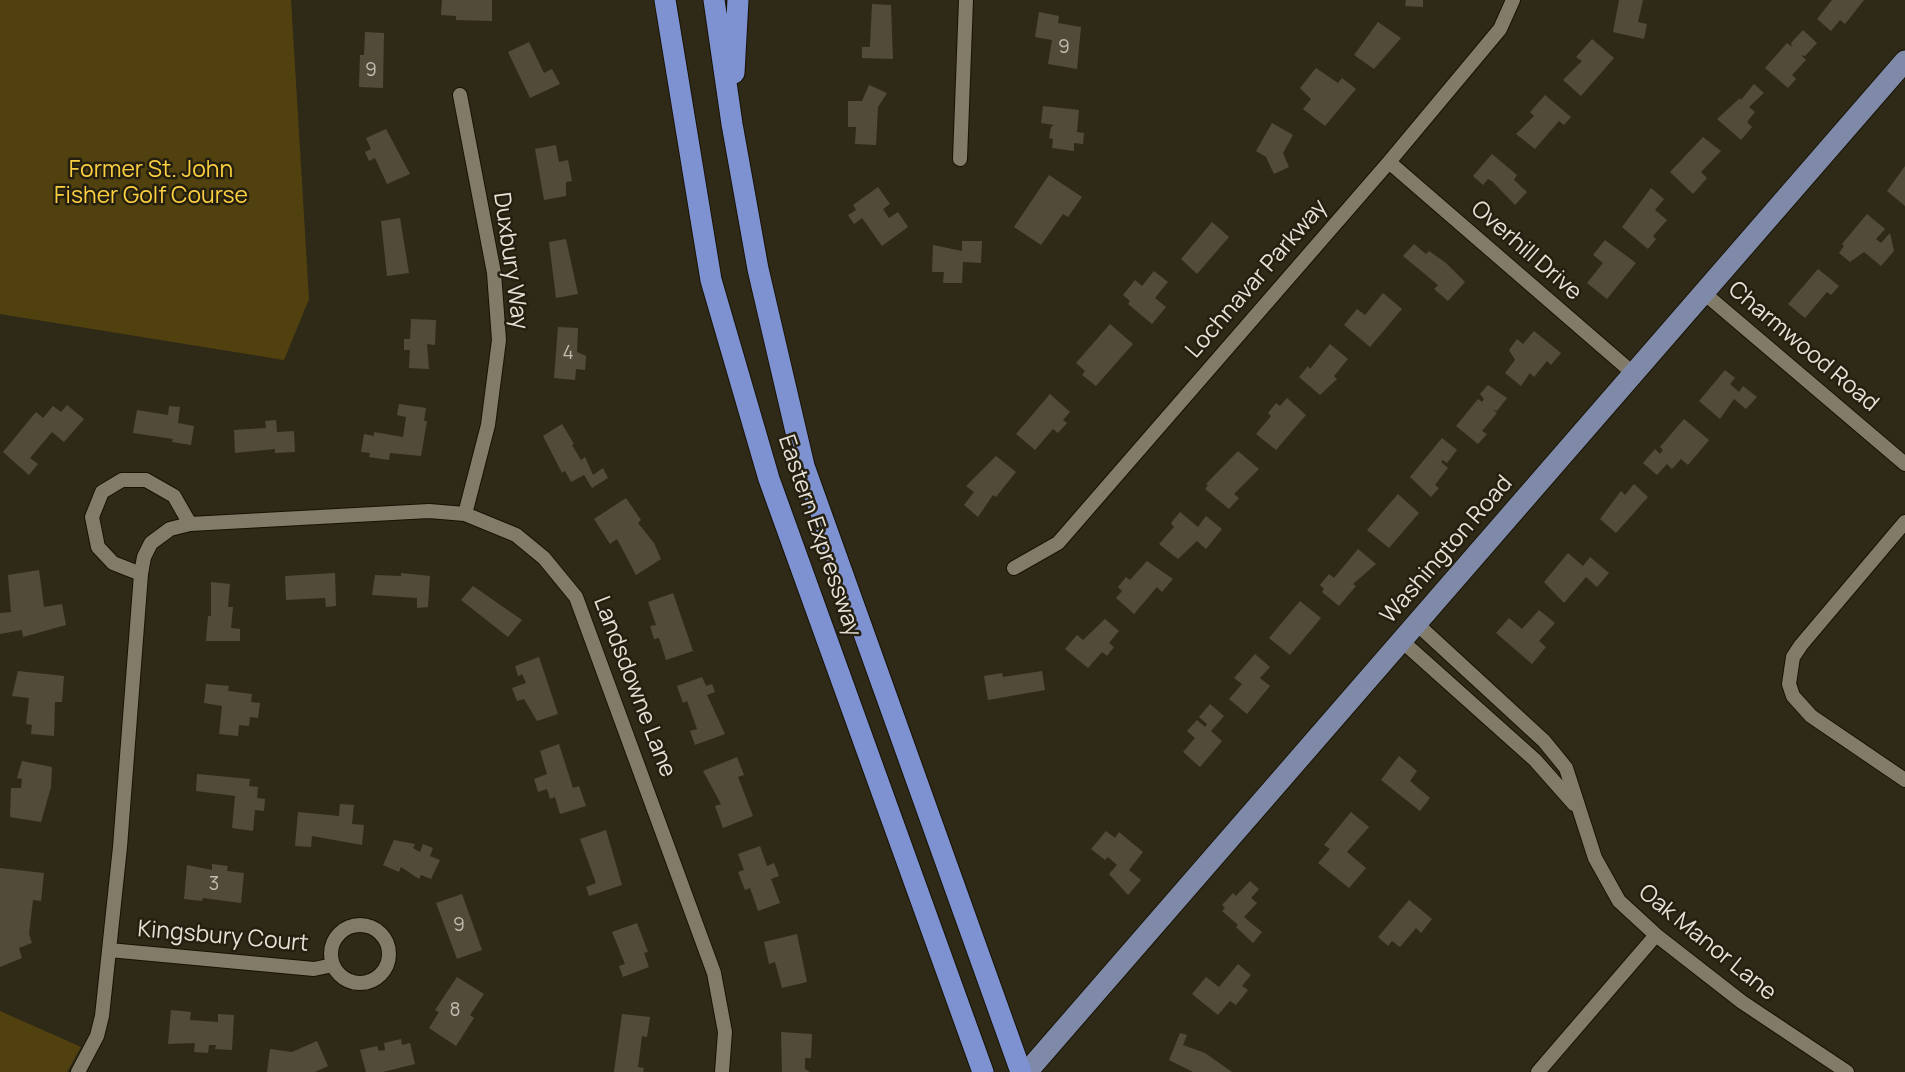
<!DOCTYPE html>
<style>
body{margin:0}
canvas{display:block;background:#2f2918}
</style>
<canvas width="1905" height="1072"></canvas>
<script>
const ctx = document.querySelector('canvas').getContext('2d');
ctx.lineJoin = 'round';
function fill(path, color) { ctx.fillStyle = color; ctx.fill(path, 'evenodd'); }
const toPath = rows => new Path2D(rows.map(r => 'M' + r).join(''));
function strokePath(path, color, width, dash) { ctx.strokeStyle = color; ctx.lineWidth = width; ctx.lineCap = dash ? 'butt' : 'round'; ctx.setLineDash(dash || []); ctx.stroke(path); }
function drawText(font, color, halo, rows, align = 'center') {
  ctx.font = font + ' Manrope,sans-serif'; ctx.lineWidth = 5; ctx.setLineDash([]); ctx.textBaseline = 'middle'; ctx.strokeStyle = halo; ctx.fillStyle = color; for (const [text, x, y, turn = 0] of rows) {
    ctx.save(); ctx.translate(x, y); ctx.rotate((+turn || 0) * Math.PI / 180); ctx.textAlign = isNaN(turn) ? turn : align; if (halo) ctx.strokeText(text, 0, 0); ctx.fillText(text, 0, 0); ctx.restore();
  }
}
const green = toPath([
 [0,0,291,0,309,299,284,360,0,314],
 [0,1011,81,1047,67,1072,0,1072]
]);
const building = toPath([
 [442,0,492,0,492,21,456,20,456,16,441,15],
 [1406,0,1423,0,1423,7,1405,6],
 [1619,0,1643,0,1638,22,1647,24,1644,39,1613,32],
 [1832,0,1864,0,1845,24,1840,20,1831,31,1817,19],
 [872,4,891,5,893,59,862,58,862,47,870,47],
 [1039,12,1059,16,1058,23,1081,27,1077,69,1048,64,1052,40,1035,37],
 [1378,22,1401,38,1374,69,1354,55],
 [1803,30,1817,43,1805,56,1801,55,1806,60,1792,75,1796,79,1788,88,1765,68,1787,43,1792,47,1791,43],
 [365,32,384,33,383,88,359,87,360,55,364,55],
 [1592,39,1614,58,1581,96,1563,80,1582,61,1576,57],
 [529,42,544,73,552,69,560,84,530,98,508,52],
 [1316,68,1338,83,1342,78,1356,89,1325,126,1303,109,1311,99,1300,88],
 [1754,84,1764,93,1749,107,1755,112,1747,122,1752,127,1741,140,1717,119,1740,98,1741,100],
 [869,85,887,93,878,107,876,145,855,144,856,127,848,127,848,101,862,101],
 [1545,95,1571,117,1564,125,1559,121,1535,149,1516,134,1534,116,1530,112],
 [1043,106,1079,110,1077,132,1084,133,1083,144,1074,143,1074,151,1052,148,1053,139,1049,138,1051,127,1054,125,1041,123],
 [1272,123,1293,135,1283,153,1289,167,1274,174,1266,157,1256,151],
 [386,129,410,174,387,184,375,158,369,161,365,152,371,149,366,138],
 [1703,137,1721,151,1701,172,1707,178,1693,194,1670,172],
 [556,145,559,162,568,160,572,181,566,182,566,196,544,200,535,149],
 [1492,154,1517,175,1514,180,1527,192,1515,205,1493,182,1488,179,1483,185,1473,176],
 [1905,166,1905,206,1887,191],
 [1049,175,1082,197,1068,217,1063,214,1041,245,1014,227],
 [878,187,890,204,883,209,889,218,898,212,908,227,882,246,862,218,854,224,848,215,856,210,853,205],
 [1651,188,1664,199,1655,210,1667,220,1653,236,1656,239,1648,249,1622,227],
 [1867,214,1885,229,1876,239,1881,243,1890,233,1894,251,1881,266,1864,252,1850,262,1839,253,1844,246,1842,244],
 [400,218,409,273,387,276,381,221],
 [1212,222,1229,237,1197,274,1181,259],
 [566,239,578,294,556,298,549,242],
 [1605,240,1636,263,1607,299,1587,283,1603,263,1593,255],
 [962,241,982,241,981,263,963,262,962,283,943,283,944,272,932,272,933,245,962,251],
 [1414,244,1426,254,1429,251,1446,263,1465,282,1448,301,1434,289,1438,285,1403,256],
 [1818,269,1839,286,1831,295,1827,292,1805,318,1788,304],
 [1154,271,1168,282,1155,298,1166,307,1152,324,1128,304,1130,301,1123,295,1135,280,1142,286],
 [1383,293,1402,309,1370,347,1344,325,1357,309,1365,315],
 [411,319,436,320,435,345,427,344,429,369,409,368,410,350,404,350,404,339,410,339],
 [1110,324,1133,344,1096,386,1082,375,1085,371,1076,363],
 [558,327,578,328,577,352,586,356,585,370,576,369,575,380,554,378],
 [1534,331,1561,353,1551,365,1547,361,1534,377,1530,373,1521,386,1505,373,1515,360,1509,350,1517,339,1523,344],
 [1330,344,1348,359,1334,376,1337,379,1320,395,1299,377,1308,366,1310,369],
 [1725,370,1735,378,1730,384,1739,392,1743,386,1757,397,1746,409,1734,399,1720,419,1699,401],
 [1488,385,1507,398,1497,411,1493,410,1497,413,1482,431,1487,434,1478,444,1456,426,1478,399,1482,402,1484,399,1480,394],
 [1050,394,1070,412,1063,420,1067,423,1058,433,1053,429,1035,450,1016,434],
 [1287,398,1306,415,1276,450,1256,434,1271,416,1268,413,1276,403,1280,406],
 [399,404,426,408,424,421,427,421,421,456,390,453,389,460,369,457,370,453,361,452,364,434,374,436,374,432,403,437,406,417,397,415],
 [67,405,84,419,64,442,52,432,30,458,38,464,29,475,3,452,36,412,43,418,53,406,61,412],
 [169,406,180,407,178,423,194,426,191,445,172,442,173,439,133,433,137,410,168,415],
 [1684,419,1709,440,1688,465,1681,459,1672,469,1667,464,1657,475,1643,463,1655,449,1660,454,1663,450,1660,447],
 [276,420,277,432,294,431,295,452,275,453,275,449,235,453,234,430,266,428,265,421],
 [562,424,574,444,572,445,581,460,585,457,593,475,603,468,608,478,592,488,584,475,571,482,565,471,562,473,543,436],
 [1442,438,1457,450,1447,463,1443,460,1441,462,1448,468,1435,485,1439,488,1431,497,1410,477],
 [1238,451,1259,469,1234,494,1239,498,1229,509,1205,489,1208,485,1206,484],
 [996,456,1016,472,996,497,993,495,978,517,964,505,974,492,966,486],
 [1634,484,1648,497,1616,533,1600,519,1621,491,1625,495],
 [1398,494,1419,513,1389,548,1367,530],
 [626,498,641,520,638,523,654,543,661,559,636,575,617,539,610,544,594,519],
 [1180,512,1198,527,1206,516,1222,529,1206,549,1197,541,1178,559,1159,544,1174,527,1171,523],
 [1358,549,1376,564,1353,584,1356,586,1339,606,1322,592,1324,589,1320,585,1329,574,1334,578],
 [1568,553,1583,566,1590,557,1609,573,1597,587,1586,577,1564,603,1544,582],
 [1147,561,1173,579,1162,592,1157,587,1134,614,1116,598,1122,591,1118,587,1126,577,1130,580],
 [39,570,44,607,62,604,66,625,23,637,22,630,0,634,0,613,11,612,8,575],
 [335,573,336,606,326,607,325,598,286,600,285,576],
 [401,573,430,576,428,607,417,608,417,598,372,595,375,575,401,576],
 [211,582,230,584,228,607,233,607,231,628,240,629,240,641,206,641,208,616,211,616],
 [473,586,522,620,508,637,461,600],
 [673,593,693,651,666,660,659,638,654,639,650,626,656,625,648,602],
 [1300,601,1321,618,1290,655,1269,638],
 [1539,610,1555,623,1539,641,1546,647,1532,664,1496,633,1509,618,1522,629],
 [1105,619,1119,631,1109,643,1114,647,1107,656,1102,652,1088,668,1065,649,1077,635,1083,640],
 [1255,654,1270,667,1260,678,1270,686,1247,714,1229,699,1242,684,1234,678],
 [539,657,558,714,537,721,524,699,517,701,512,688,526,683,522,674,518,676,515,666],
 [18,671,64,676,62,702,55,702,54,736,31,734,32,725,26,724,29,698,12,696],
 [1042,671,1045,690,988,700,984,676,1002,673,1003,677],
 [702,677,706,686,712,684,715,692,707,695,725,734,695,745,690,731,697,729,687,701,683,703,677,686],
 [206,684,229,686,228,691,252,694,251,702,260,703,258,718,250,717,249,726,239,725,238,736,219,734,222,706,204,703],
 [1210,704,1224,716,1211,731,1222,741,1200,767,1183,752,1195,738,1187,731,1197,720,1205,727,1207,724,1199,717],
 [559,744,573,788,579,786,586,806,560,814,555,797,550,799,547,789,538,792,534,779,547,774,540,751],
 [1399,756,1417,771,1410,781,1430,798,1420,811,1381,780],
 [737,757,744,775,738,777,753,816,723,828,715,806,721,804,703,771],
 [22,761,52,767,51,787,41,822,10,817,11,788,21,788,22,779,17,778],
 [197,774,250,779,249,786,258,787,257,798,265,799,264,811,255,810,253,831,232,828,235,796,196,791],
 [340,804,354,805,352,824,364,825,362,845,312,836,311,847,295,846,298,812,339,816],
 [1351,812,1369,827,1347,852,1366,868,1349,888,1318,863,1330,849,1324,845],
 [606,830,622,885,589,896,586,887,596,883,580,839],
 [1106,831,1115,838,1119,832,1143,852,1129,870,1141,880,1128,895,1109,874,1117,865,1108,857,1105,860,1091,849],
 [394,840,415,844,413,848,420,852,423,844,433,848,430,856,440,860,431,879,421,875,419,879,401,867,399,872,383,865],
 [760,846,767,866,774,863,779,876,771,879,780,903,758,911,750,888,745,890,738,872,744,870,738,854],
 [212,864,228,866,227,871,244,873,241,903,203,898,202,901,184,899,187,865,212,870],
 [0,868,44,873,41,901,33,900,29,934,32,943,19,948,22,958,0,967],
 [1250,881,1259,889,1251,898,1257,903,1244,917,1262,932,1253,943,1236,927,1238,925,1222,911,1225,908,1222,905,1233,893,1236,896],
 [462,894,482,950,457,959,436,903],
 [1409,900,1432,919,1421,933,1416,928,1400,947,1392,941,1388,946,1378,937],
 [637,923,648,952,644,953,649,967,623,977,619,966,625,964,612,932],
 [797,934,807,982,782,988,775,962,769,964,764,942],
 [1238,964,1251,975,1242,986,1248,990,1236,1005,1230,1001,1218,1015,1192,994,1206,977,1219,987],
 [457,977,484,994,470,1015,474,1018,456,1046,429,1028,439,1012,435,1010],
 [171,1010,191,1012,190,1020,218,1022,218,1014,234,1015,232,1050,215,1049,216,1045,209,1045,208,1053,194,1052,195,1043,168,1044],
 [622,1014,650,1017,647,1037,642,1036,638,1067,644,1068,643,1072,614,1072],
 [781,1032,812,1034,811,1058,805,1058,805,1069,810,1072,782,1072],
 [1180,1033,1187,1035,1183,1045,1205,1053,1232,1072,1193,1072,1169,1060],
 [401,1039,402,1045,410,1043,415,1064,383,1072,366,1072,360,1050,377,1046,379,1051,385,1050,384,1043],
 [317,1041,328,1066,315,1072,267,1072,270,1049,292,1052]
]);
const street = toPath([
 [460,95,494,273,499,340,488,425,465,514],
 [960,159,966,0],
 [1389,162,1634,374],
 [1704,293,1905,464],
 [1905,522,1801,645,1793,657,1789,684,1793,696,1811,716,1905,780],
 [1014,568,1058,543,1389,162,1500,29,1513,0],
 [141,574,113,563,98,547,92,517,102,492,122,480,146,480,174,496,190,524],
 [1418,625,1544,741,1566,768,1595,858,1619,901,1656,935,1742,1002,1847,1072],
 [1403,642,1535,760,1574,804],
 '331 954a29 29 0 1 1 58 0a29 29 0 1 1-58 0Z',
 [109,950,314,969,333,965],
 [78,1072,97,1036,102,1016,120,847,141,574,144,557,151,543,170,529,190,524,429,511,465,514,516,535,544,558,576,597,714,973,725,1032,722,1072],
 [1538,1072,1656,935]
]);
const primary = toPath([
 [1027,1072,1905,61]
]);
const highway = toPath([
 [665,0,711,280,769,479,983,1072],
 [714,0,732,124,758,269,804,466,1021,1072],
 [734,73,738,0]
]);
const numberNames = [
 ["9",1064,48],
 ["9",371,71],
 ["4",568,354],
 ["3",214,885],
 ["9",459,926],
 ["8",455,1011]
];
const parkNames = [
 ["Former St. John",151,171],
 ["Fisher Golf Course",151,197]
];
const streetNames = [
 ["Overhill Drive",1526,251,41],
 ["Duxbury Way",510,261,82],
 ["Lochnavar Parkway",1257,279,-49],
 ["Charmwood Road",1803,347,40],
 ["Eastern Expressway",819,536,71],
 ["Washington Road",1447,550,-49],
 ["Landsdowne Lane",634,687,69],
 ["Kingsbury Court",223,937,5],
 ["Oak Manor Lane",1707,943,39]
];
fill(green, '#51410f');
fill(building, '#524b3a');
strokePath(street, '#171203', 16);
strokePath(primary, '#171203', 23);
strokePath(highway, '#171203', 23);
strokePath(street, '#817b68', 14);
strokePath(primary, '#7f89a8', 21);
strokePath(highway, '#7e92d2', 21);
drawText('19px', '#c0bcb0', null, numberNames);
drawText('23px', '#fbcf40', '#251f0f', parkNames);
drawText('23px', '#e5e1d7', '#251f0f', streetNames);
</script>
